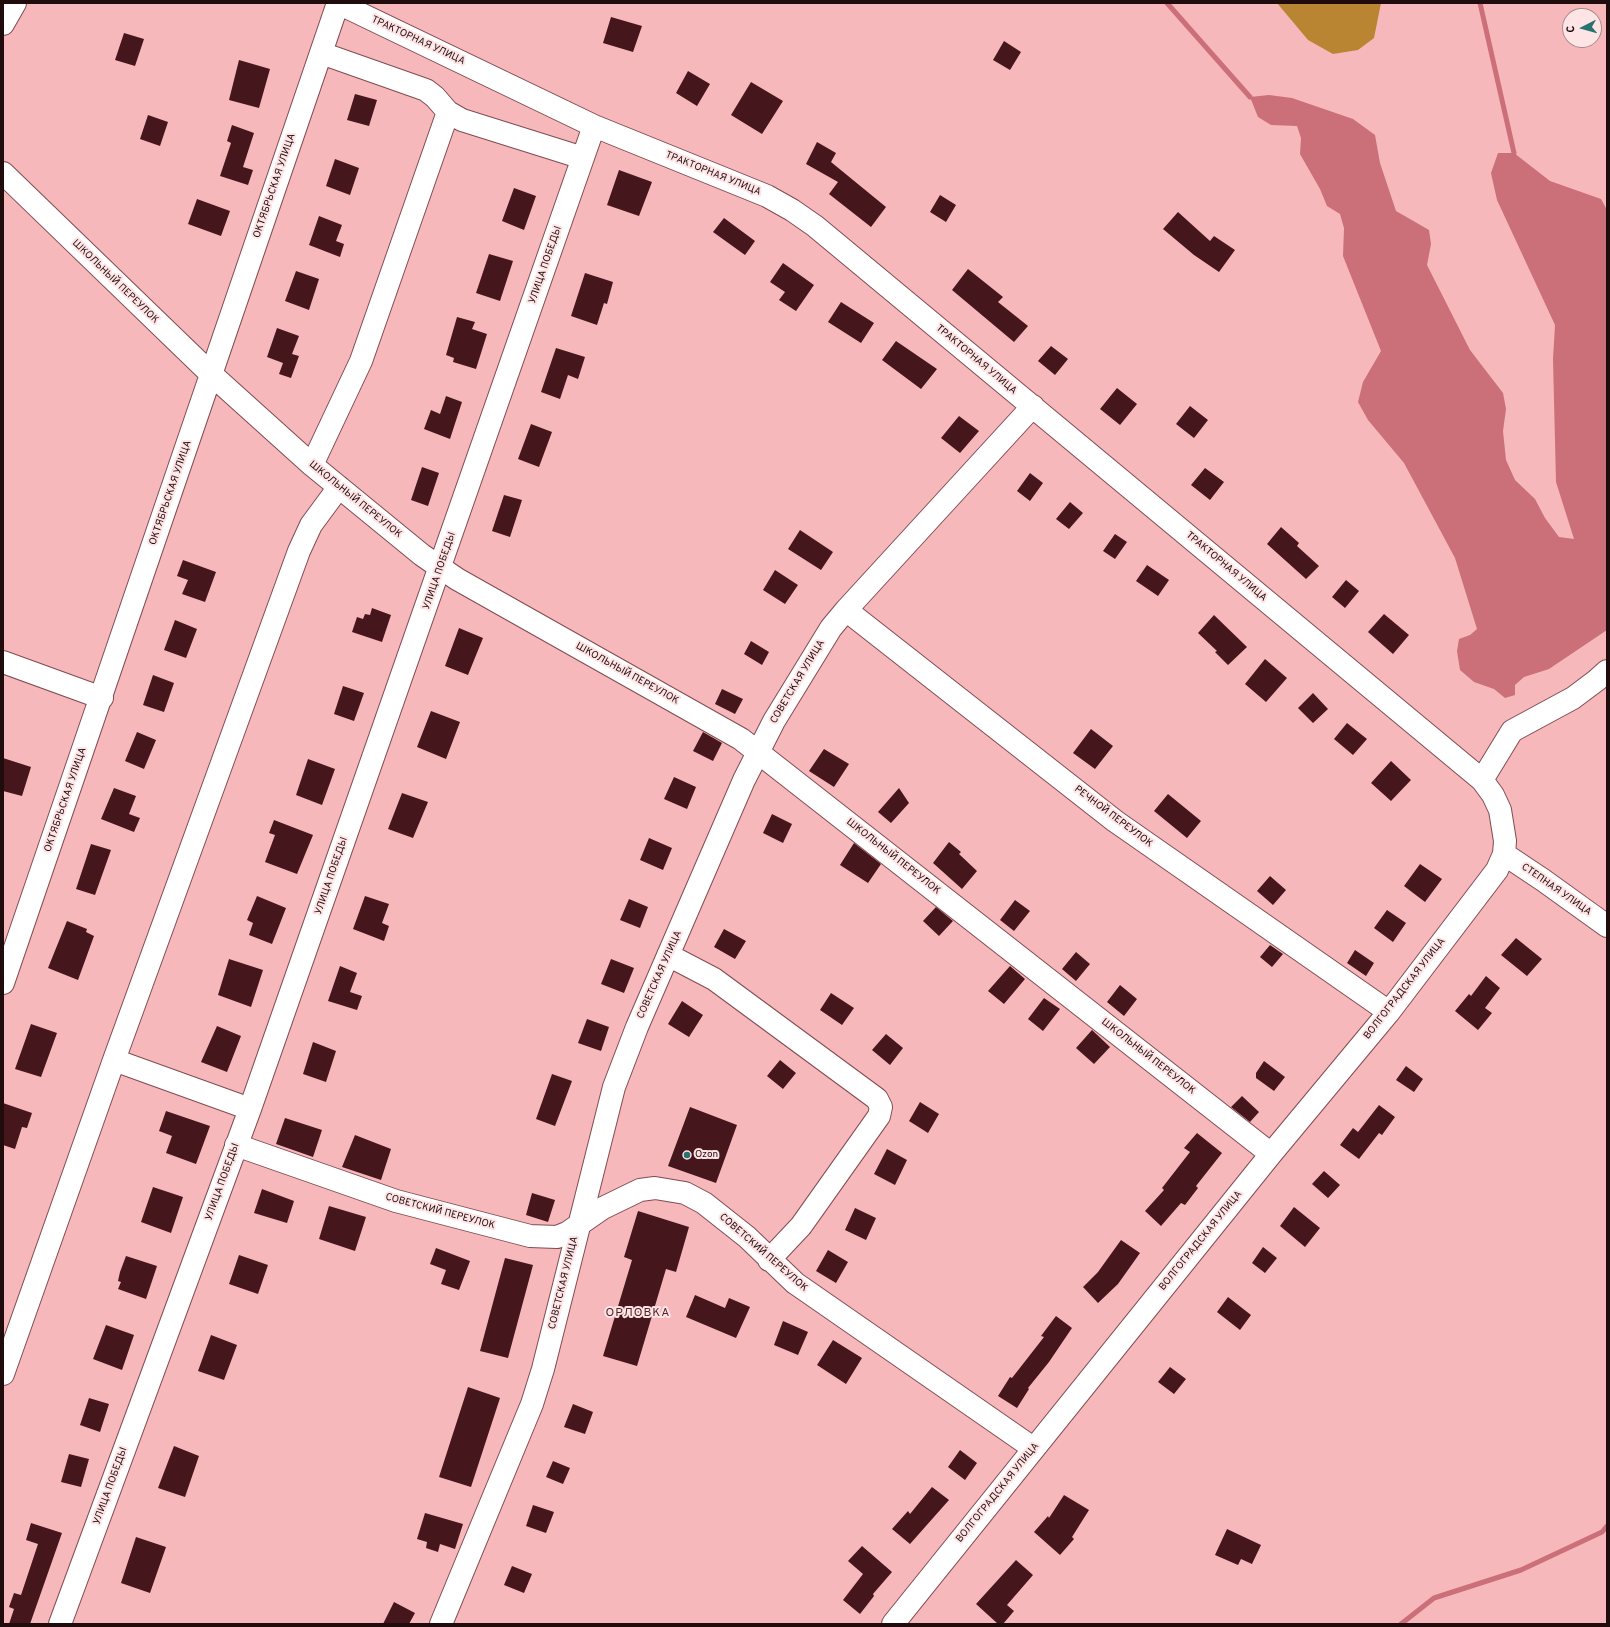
<!DOCTYPE html>
<meta charset="utf-8">
<style>
body{margin:0}
#map{position:relative;width:1610px;height:1627px;overflow:hidden;background:#f7b8bc;font-family:Overpass,sans-serif}
canvas{display:block}
.frame{position:absolute;inset:0;border:4px solid #200b0d;pointer-events:none}
.north{position:absolute;left:1562px;top:8px;width:40px;height:40px;box-sizing:border-box;background:#fee4e5;border:1px solid #a58d8f;border-radius:50%;rotate:264deg;font-size:11px;font-weight:700;line-height:16px;text-align:center;color:#200b0d}
.north::after{content:'';display:block;margin:auto;width:14px;height:18px;background:#287372;clip-path:polygon(50% 0,100% 100%,50% 72%,0 100%)}
</style>
<div id="map">
<canvas width="1610" height="1627"></canvas>
<div class="frame"></div>
<div class="north">С</div>
</div>
<script>
const ctx = document.querySelector('canvas').getContext('2d');
ctx.lineJoin = 'round';
function fill(path, color) { ctx.fillStyle = color; ctx.fill(path, 'evenodd'); }
const toPath = rows => new Path2D(rows.map(r => 'M' + r).join(''));
function strokePath(path, color, width, dash) { ctx.strokeStyle = color; ctx.lineWidth = width; ctx.lineCap = dash ? 'butt' : 'round'; ctx.setLineDash(dash || []); ctx.stroke(path); }
function drawText(font, color, halo, rows, align = 'center') {
  ctx.font = font + ' Overpass,sans-serif'; ctx.lineWidth = 4; ctx.setLineDash([]); ctx.textBaseline = 'middle'; ctx.strokeStyle = halo; ctx.fillStyle = color; for (const [text, x, y, turn = 0] of rows) {
    ctx.save(); ctx.translate(x, y); ctx.rotate((+turn || 0) * Math.PI / 180); ctx.textAlign = isNaN(turn) ? turn : align; if (halo) ctx.strokeText(text, 0, 0); ctx.fillText(text, 0, 0); ctx.restore();
  }
}
const forest = toPath([
 [1277,3,1381,3,1374,38,1358,50,1333,54,1308,40]
]);
const water = toPath([
 [1269,95,1292,98,1353,119,1375,135,1380,163,1396,211,1429,230,1431,244,1427,265,1470,350,1503,393,1506,409,1503,431,1506,460,1515,480,1535,499,1545,518,1559,537,1574,539,1556,482,1553,359,1555,325,1497,200,1491,173,1498,153,1514,153,1550,181,1601,199,1607,210,1607,630,1549,669,1524,677,1515,685,1515,695,1505,698,1494,689,1474,682,1460,670,1457,651,1459,639,1470,635,1477,629,1455,558,1404,463,1368,420,1358,402,1363,382,1381,351,1343,256,1344,228,1340,214,1327,206,1320,189,1300,154,1301,138,1297,126,1271,125,1258,117,1250,97]
]);
const stream = toPath([
 [1167,3,1250,97],
 [1480,3,1514,153],
 [1401,1624,1434,1598,1521,1570,1602,1532,1607,1526]
]);
const building = toPath([
 [611,17,642,26,633,52,603,43],
 [124,33,144,39,135,66,115,60],
 [1004,41,1021,52,1010,70,993,60],
 [239,60,270,69,259,108,229,100],
 [688,71,710,84,697,106,676,93],
 [751,82,783,101,762,134,731,115],
 [355,94,377,100,369,126,347,120],
 [148,115,168,122,160,146,140,139],
 [232,125,254,133,243,167,253,170,248,185,220,176,231,143,227,141],
 [817,142,836,153,831,162,886,207,871,227,829,194,838,182,806,164],
 [335,159,359,168,350,195,326,186],
 [619,170,652,182,639,216,607,205],
 [514,188,536,196,524,230,502,221],
 [940,195,956,205,946,222,930,212],
 [197,199,230,211,221,236,188,224],
 [1178,212,1210,241,1214,236,1235,250,1219,272,1194,255,1163,229],
 [319,216,342,225,336,241,344,244,340,257,309,245],
 [724,218,755,241,745,255,713,232],
 [489,254,513,261,500,301,476,293],
 [783,263,814,285,796,311,779,300,785,292,770,282],
 [968,269,1003,297,998,302,1028,326,1014,342,952,290],
 [296,271,319,279,309,310,285,301],
 [585,273,613,282,607,304,604,303,597,325,571,316],
 [841,302,874,323,861,343,828,322],
 [457,317,475,322,472,329,487,334,476,369,453,362,454,358,446,355],
 [277,328,299,336,292,354,299,356,291,378,279,374,283,363,267,357],
 [896,341,937,369,921,389,882,360],
 [1051,346,1068,359,1055,375,1038,361],
 [556,348,585,357,578,379,568,375,560,399,541,392],
 [1117,388,1137,404,1120,425,1100,409],
 [446,396,462,402,450,439,424,429,431,410,440,414],
 [1190,406,1208,420,1194,438,1176,424],
 [959,416,979,431,960,453,941,438],
 [531,424,552,432,539,467,518,459],
 [422,467,439,473,428,506,411,500],
 [1205,468,1224,482,1210,500,1191,485],
 [1030,473,1043,483,1030,501,1017,491],
 [504,495,522,500,510,537,492,531],
 [1070,502,1083,513,1069,529,1056,519],
 [1281,527,1299,543,1297,546,1319,566,1306,579,1267,544],
 [800,530,833,552,821,570,788,549],
 [1115,534,1127,542,1115,559,1103,551],
 [183,560,216,572,205,602,182,594,188,580,177,576],
 [1147,565,1169,580,1158,596,1136,581],
 [775,570,798,585,785,604,763,590],
 [1346,580,1359,591,1345,608,1332,597],
 [372,608,391,615,382,642,352,632,357,617,363,619,365,614,370,615],
 [1384,614,1409,635,1393,654,1368,632],
 [1214,615,1247,647,1228,665,1215,652,1217,651,1198,633],
 [175,620,197,629,186,658,164,650],
 [459,628,483,638,468,675,445,666],
 [751,641,769,652,762,665,744,654],
 [1265,659,1287,678,1266,702,1245,684],
 [153,675,174,683,164,712,143,705],
 [343,686,364,693,354,721,334,714],
 [722,689,743,699,735,714,715,704],
 [1313,693,1328,709,1313,723,1298,708],
 [431,711,460,722,446,759,417,747],
 [1347,723,1367,739,1353,755,1334,739],
 [1091,729,1113,746,1095,769,1073,753],
 [137,732,156,740,144,769,125,761],
 [703,732,722,743,713,761,693,751],
 [824,749,849,764,834,787,809,771],
 [3,758,31,767,22,796,3,791],
 [308,759,335,769,322,805,296,795],
 [1391,761,1411,780,1391,801,1371,783],
 [674,777,696,787,687,809,664,799],
 [114,788,136,796,129,814,140,818,134,832,101,819],
 [899,788,909,803,891,823,878,812],
 [402,793,428,802,413,838,388,829],
 [1168,794,1201,821,1187,838,1154,811],
 [772,814,792,824,783,843,763,833],
 [274,820,313,835,297,874,265,862,275,835,269,833],
 [649,838,672,848,663,870,640,860],
 [949,842,961,852,959,854,977,871,962,889,933,863],
 [854,843,881,864,868,883,840,865],
 [91,844,111,850,95,895,76,889],
 [1420,864,1442,879,1425,902,1404,886],
 [1270,876,1286,890,1273,905,1257,891],
 [257,896,286,908,272,944,249,935,253,923,247,920],
 [365,896,389,904,382,923,389,926,384,941,353,929],
 [629,899,648,907,640,928,620,920],
 [1015,900,1030,911,1014,931,1000,920],
 [936,907,953,921,939,936,923,921],
 [1387,910,1406,923,1393,942,1374,928],
 [67,921,87,929,86,932,94,936,78,980,48,968],
 [724,929,746,941,735,959,714,947],
 [1516,938,1542,959,1527,976,1501,955],
 [1270,945,1283,954,1272,967,1260,957],
 [1355,950,1374,963,1366,976,1347,963],
 [1076,952,1090,964,1076,981,1062,969],
 [229,959,263,970,251,1007,218,995],
 [611,959,634,968,624,993,601,984],
 [340,966,357,973,350,992,362,996,357,1010,328,1001],
 [1010,966,1025,979,1004,1004,988,991],
 [1486,976,1500,988,1485,1008,1492,1013,1478,1030,1455,1011,1469,994,1471,996],
 [1120,985,1137,999,1124,1016,1107,1002],
 [831,993,854,1008,842,1025,820,1010],
 [1044,998,1060,1009,1043,1031,1028,1019],
 [682,1001,703,1015,689,1037,668,1024],
 [587,1019,609,1027,601,1051,578,1043],
 [31,1024,57,1033,41,1077,15,1069],
 [217,1026,241,1036,227,1072,201,1062],
 [1092,1030,1110,1047,1094,1064,1076,1048],
 [886,1034,903,1048,890,1065,872,1050],
 [313,1042,336,1051,326,1082,303,1074],
 [780,1060,796,1073,783,1089,767,1076],
 [1264,1061,1285,1077,1274,1091,1256,1078,1256,1073],
 [1406,1066,1423,1079,1414,1092,1396,1080],
 [552,1074,572,1081,555,1126,536,1119],
 [1242,1096,1259,1112,1250,1122,1231,1107],
 [920,1102,939,1114,928,1133,909,1121],
 [3,1103,32,1113,27,1128,22,1127,15,1149,3,1145],
 [1379,1105,1395,1117,1382,1135,1379,1133,1359,1159,1340,1145,1353,1128,1358,1132],
 [690,1107,737,1125,716,1183,668,1166],
 [166,1111,210,1126,196,1164,166,1153,172,1136,159,1131],
 [285,1118,322,1130,313,1157,276,1144],
 [1197,1133,1222,1153,1196,1186,1198,1188,1185,1205,1181,1203,1161,1226,1145,1211,1164,1190,1162,1188,1190,1152,1184,1148],
 [355,1135,391,1149,381,1180,342,1167],
 [887,1149,907,1160,895,1185,874,1174],
 [1324,1171,1340,1185,1328,1198,1312,1184],
 [153,1187,183,1197,171,1233,141,1222],
 [262,1189,294,1201,287,1223,254,1213],
 [532,1193,555,1200,548,1222,526,1215],
 [329,1206,366,1217,355,1251,319,1239],
 [1294,1207,1320,1228,1305,1247,1280,1226],
 [855,1208,876,1218,866,1240,845,1230],
 [638,1211,689,1227,676,1272,666,1269,637,1366,603,1356,632,1260,624,1257],
 [1121,1240,1140,1253,1118,1284,1098,1303,1083,1287,1098,1272],
 [1263,1247,1277,1258,1265,1273,1252,1263],
 [436,1248,470,1261,459,1290,441,1284,446,1270,430,1264],
 [828,1250,848,1262,836,1283,816,1271],
 [239,1255,268,1265,258,1294,229,1284],
 [126,1256,157,1266,146,1299,118,1289,121,1282,118,1281,120,1272],
 [505,1258,533,1265,508,1358,480,1351],
 [695,1295,725,1308,729,1298,750,1307,736,1338,686,1317],
 [1228,1297,1251,1315,1240,1330,1217,1312],
 [1056,1316,1072,1328,1049,1362,1028,1388,1029,1389,1017,1408,998,1396,1010,1377,1012,1378,1044,1337,1041,1336],
 [783,1321,808,1332,798,1355,774,1345],
 [106,1325,134,1335,122,1370,93,1359],
 [211,1335,237,1345,224,1380,198,1371],
 [833,1340,862,1358,846,1384,817,1365],
 [1170,1367,1186,1379,1174,1394,1158,1382],
 [468,1387,500,1398,471,1487,439,1477],
 [89,1398,109,1404,100,1432,80,1425],
 [573,1404,593,1412,585,1434,564,1427],
 [174,1446,199,1456,185,1497,158,1488],
 [960,1450,977,1463,965,1480,948,1467],
 [69,1454,89,1459,81,1487,61,1482],
 [553,1461,570,1468,563,1484,546,1477],
 [932,1487,949,1500,910,1544,892,1529,908,1511,910,1514],
 [1064,1495,1089,1510,1072,1537,1074,1539,1060,1555,1034,1532,1048,1516,1049,1518],
 [533,1505,554,1512,546,1533,526,1526],
 [425,1513,463,1524,455,1549,440,1544,438,1552,426,1548,427,1542,417,1539],
 [31,1523,62,1533,30,1624,9,1624,14,1609,9,1607,14,1593,21,1595,38,1544,26,1540],
 [1227,1529,1261,1545,1252,1564,1241,1559,1238,1565,1215,1555],
 [136,1537,166,1547,150,1593,121,1583],
 [862,1546,892,1572,873,1594,874,1596,860,1614,843,1600,863,1574,848,1561],
 [1016,1560,1033,1575,1007,1605,1014,1611,1003,1624,998,1624,976,1604],
 [512,1566,532,1574,524,1593,504,1585],
 [394,1602,415,1613,409,1624,383,1624]
]);
const minor = toPath([
 [338,3,594,126,767,196,792,210,815,226,1482,780,1493,795,1500,810,1505,841,1504,854,1497,870,1389,1012,1271,1154,893,1624],
 [3,24,15,3],
 [321,53,426,90,435,97,448,112,462,120,583,158],
 [3,173,211,374,312,465,422,555,457,579,741,739,1271,1154],
 [312,465,361,361,448,112],
 [846,610,1115,821,1389,1012],
 [3,662,102,698],
 [1482,780,1512,731,1573,698,1597,680,1607,671],
 [1504,854,1543,880,1607,926],
 [668,955,714,979,877,1099,881,1107,879,1116,801,1226,769,1260],
 [3,983,338,3],
 [114,1060,250,1109],
 [236,1145,396,1201,530,1236,557,1237,567,1233,603,1208,640,1190,655,1188,685,1193,704,1203,747,1237,795,1283,1033,1448],
 [3,1374,114,1060,299,551,311,525,339,487],
 [60,1624,250,1109,594,126],
 [441,1624,532,1404,543,1369,614,1087,637,1027,744,780,774,721,831,628,846,610,1033,406]
]);
const markers = [
 [687,1155,4,"#287372"]
];
const streetNames = [
 ["ТРАКТОРНАЯ УЛИЦА",418,41,25],
 ["ТРАКТОРНАЯ УЛИЦА",713,174,22],
 ["ОКТЯБРЬСКАЯ УЛИЦА",275,186,-71],
 ["УЛИЦА ПОБЕДЫ",546,265,-71],
 ["ШКОЛЬНЫЙ ПЕРЕУЛОК",115,282,44],
 ["ТРАКТОРНАЯ УЛИЦА",976,360,40],
 ["ОКТЯБРЬСКАЯ УЛИЦА",171,493,-71],
 ["ШКОЛЬНЫЙ ПЕРЕУЛОК",355,500,39],
 ["ТРАКТОРНАЯ УЛИЦА",1226,567,40],
 ["УЛИЦА ПОБЕДЫ",440,571,-71],
 ["ШКОЛЬНЫЙ ПЕРЕУЛОК",627,674,29],
 ["СОВЕТСКАЯ УЛИЦА",798,682,-59],
 ["ОКТЯБРЬСКАЯ УЛИЦА",66,800,-71],
 ["РЕЧНОЙ ПЕРЕУЛОК",1113,817,37],
 ["ШКОЛЬНЫЙ ПЕРЕУЛОК",893,857,38],
 ["УЛИЦА ПОБЕДЫ",332,876,-71],
 ["СТЕПНАЯ УЛИЦА",1556,890,35],
 ["СОВЕТСКАЯ УЛИЦА",660,975,-66],
 ["ВОЛГОГРАДСКАЯ УЛИЦА",1405,989,-52],
 ["ШКОЛЬНЫЙ ПЕРЕУЛОК",1148,1057,38],
 ["УЛИЦА ПОБЕДЫ",223,1182,-70],
 ["СОВЕТСКИЙ ПЕРЕУЛОК",440,1212,15],
 ["ВОЛГОГРАДСКАЯ УЛИЦА",1201,1241,-51],
 ["СОВЕТСКИЙ ПЕРЕУЛОК",763,1253,41],
 ["СОВЕТСКАЯ УЛИЦА",564,1283,-76],
 ["УЛИЦА ПОБЕДЫ",111,1486,-70],
 ["ВОЛГОГРАДСКАЯ УЛИЦА",998,1493,-51]
];
const poiNames = [
 ["Ozon",695,1155]
];
const quarterNames = [
 ["ОРЛОВКА",638,1314]
];
fill(forest, '#ba8532');
fill(water, '#cb6f78');
strokePath(stream, '#cb6f78', 5);
fill(building, '#46161d');
strokePath(minor, '#814c50', 24);
strokePath(minor, '#fff', 22);
for (const [x, y, r, color] of markers) { const dot = new Path2D(); dot.arc(x, y, r, 0, 2 * Math.PI); ctx.fillStyle = color; ctx.fill(dot); strokePath(dot, '#fee4e5', 1.5); }
drawText('10px', '#200b0d', '#fee4e5', streetNames);
drawText('10px', '#200b0d', '#fee4e5', poiNames, 'left');
ctx.letterSpacing = '1px';
drawText('12px', '#512127', '#fee4e5', quarterNames);
ctx.letterSpacing = '0px';
</script>
